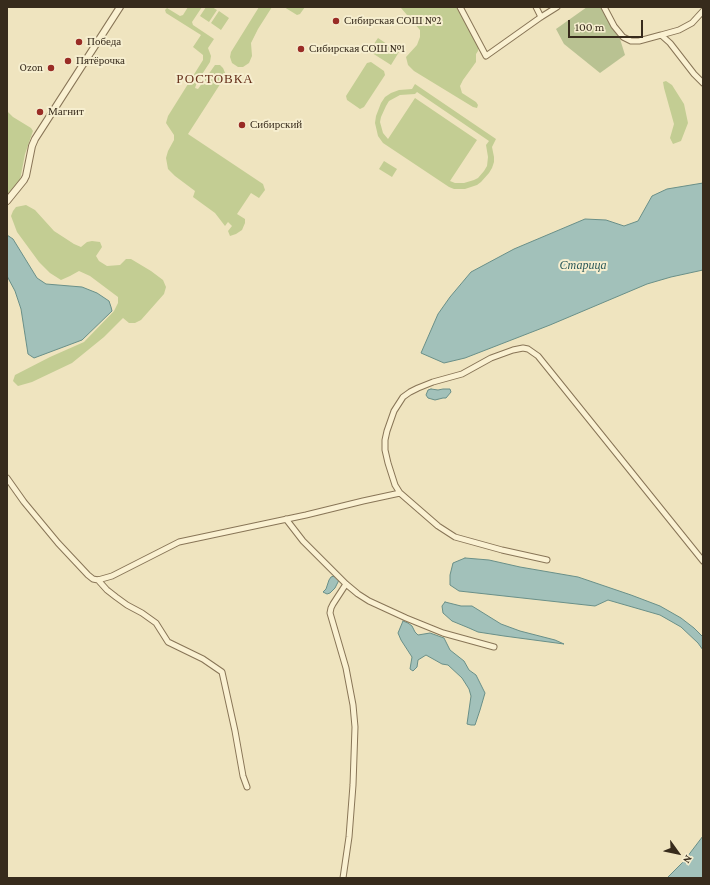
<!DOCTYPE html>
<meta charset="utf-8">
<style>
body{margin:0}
#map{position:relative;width:710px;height:885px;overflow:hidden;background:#efe4bf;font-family:"Crimson Pro",serif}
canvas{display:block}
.frame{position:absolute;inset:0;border:8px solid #372b1c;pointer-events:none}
.north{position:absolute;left:658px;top:833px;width:40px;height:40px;-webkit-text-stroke:3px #f6eecf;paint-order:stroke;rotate:123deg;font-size:11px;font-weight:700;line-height:16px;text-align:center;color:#372b1c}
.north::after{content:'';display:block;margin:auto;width:14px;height:18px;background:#372b1c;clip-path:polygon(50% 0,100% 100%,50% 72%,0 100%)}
.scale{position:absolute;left:568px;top:20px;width:75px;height:18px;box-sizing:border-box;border:2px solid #372b1c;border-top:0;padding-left:5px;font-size:12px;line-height:14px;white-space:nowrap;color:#372b1c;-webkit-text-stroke:3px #f6eecf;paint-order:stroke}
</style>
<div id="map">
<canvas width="710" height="885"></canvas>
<div class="frame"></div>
<div class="north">N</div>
<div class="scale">100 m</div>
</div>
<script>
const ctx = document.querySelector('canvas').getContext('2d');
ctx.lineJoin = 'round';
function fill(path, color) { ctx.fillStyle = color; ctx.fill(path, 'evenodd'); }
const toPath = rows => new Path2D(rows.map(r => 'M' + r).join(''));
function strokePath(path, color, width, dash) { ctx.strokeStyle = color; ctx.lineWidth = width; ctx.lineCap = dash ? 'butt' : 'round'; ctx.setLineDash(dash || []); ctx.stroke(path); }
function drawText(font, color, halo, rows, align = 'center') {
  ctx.font = font + ' "Crimson Pro",serif'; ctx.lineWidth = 4; ctx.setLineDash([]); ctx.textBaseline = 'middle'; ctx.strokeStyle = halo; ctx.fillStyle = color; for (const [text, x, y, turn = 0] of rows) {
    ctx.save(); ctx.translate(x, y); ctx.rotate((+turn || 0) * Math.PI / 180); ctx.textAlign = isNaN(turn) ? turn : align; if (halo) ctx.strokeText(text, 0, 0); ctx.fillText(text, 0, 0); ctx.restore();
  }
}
const green = toPath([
 [188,7,202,7,192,22,193,25,214,39,208,48,211,56,210,62,197,82,195,88,198,89,215,65,220,65,223,68,226,75,188,134,263,184,265,190,259,198,251,193,237,214,245,219,245,223,242,230,236,234,230,236,228,231,232,226,228,222,225,226,215,213,193,197,195,191,175,176,168,169,166,158,168,151,174,140,174,135,166,123,168,116,203,60,203,55,193,47,201,35,166,13,165,10,167,8,180,16,183,15],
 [206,7,212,7,217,10,209,22,200,16],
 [259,7,272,7,258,29,251,43,252,56,249,63,243,67,238,67,232,63,230,57,231,52],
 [284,7,305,7,300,14,297,15],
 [401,7,458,7,479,44,478,51,476,54,476,62,463,80,460,86,462,93,476,102,478,105,477,108,473,107,414,71,408,65,406,57,417,45,420,37,420,30,401,8],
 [219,11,229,18,221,30,211,23],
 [378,38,399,52,391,65,369,51],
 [371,62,384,71,385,75,364,107,360,109,347,100,346,96,367,63],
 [666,81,672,85,684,104,688,123,681,141,673,144,670,138,674,124,664,88,663,82],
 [415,84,496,139,492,147,494,157,494,162,492,168,489,173,481,182,477,185,465,189,454,189,449,187,383,143,378,136,375,123,376,116,381,103,385,97,391,93,399,90,412,89],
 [417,92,489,141,486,145,488,157,487,166,484,171,478,178,474,180,464,183,455,183,450,181,477,140,415,98,388,139,383,133,380,122,381,117,386,106,389,101,400,95,415,94],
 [7,111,13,117,31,128,33,131,25,154,20,180,7,197],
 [384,161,397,169,392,177,379,169],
 [26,205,35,210,54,231,74,244,81,247,87,242,92,241,100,242,102,247,96,256,99,261,107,266,120,265,126,259,131,259,151,271,163,280,166,287,164,294,141,320,135,323,129,323,123,318,104,337,72,363,32,382,18,386,13,381,15,375,50,357,84,342,114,311,118,303,118,297,90,276,79,271,70,276,61,280,50,273,39,262,17,232,11,216,13,211,16,207]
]);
const cemetery = toPath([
 [587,7,601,7,620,39,625,55,600,73,564,44,556,29]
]);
const water = toPath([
 [703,183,703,270,671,277,647,284,550,325,465,358,444,363,421,353,438,314,450,297,471,272,514,249,585,219,606,220,624,226,638,221,652,196,667,189,703,183],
 [7,235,13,239,37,278,46,284,82,287,97,293,109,301,111,307,112,311,82,340,34,358,28,354,21,309,15,291,7,276,7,235],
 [431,389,438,390,443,389,450,389,451,392,446,398,443,398,435,400,428,398,426,395,428,390,431,389],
 [465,558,489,560,520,567,578,577,631,595,660,606,681,618,694,628,703,637,703,650,698,643,681,627,660,615,608,600,595,606,459,591,450,585,450,575,453,563,465,558],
 [334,576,339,580,335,588,330,593,327,594,323,592,326,589,329,580,331,577,334,576],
 [445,602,461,606,472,606,501,624,520,631,555,640,564,644,504,636,478,632,469,628,452,621,443,613,442,606,445,602],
 [403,621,408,623,412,626,415,632,418,635,430,633,444,638,450,650,464,661,469,670,476,675,485,693,480,710,475,725,471,725,467,724,471,696,469,689,462,678,448,665,442,664,426,655,418,660,417,667,413,671,410,669,412,657,401,640,398,633,403,621],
 [703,836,703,878,667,878,684,861,703,836]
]);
const minor = toPath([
 [460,7,486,56,541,17,557,7],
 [536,7,541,17],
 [604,7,614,26,623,37,631,41,639,41,661,35,670,43,694,74,703,83],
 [661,35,679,30,692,23,703,11],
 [7,478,24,502,58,543,88,575,93,579,98,580,112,576,179,542,306,515,363,501,400,493],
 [286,519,303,541,346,584,358,594,369,601,406,618,443,633,494,647],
 [547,560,502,550,455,537,438,526,400,493,395,485,388,463,385,450,385,440,387,431,394,411,403,397,410,392,418,388,433,382,462,374,491,358,513,350,523,348,528,349,538,356,563,387,703,561],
 [98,580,107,590,116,597,127,605,142,613,156,623,168,642,203,659,222,672,235,731,243,776,247,787],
 [343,878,349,837,353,785,355,727,353,705,346,668,330,613,331,608,333,604,346,584]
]);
const tertiary = toPath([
 [7,201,24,180,26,176,32,146,35,139,120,7]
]);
const markers = [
 [336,21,4,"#992c25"],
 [79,42,4,"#992c25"],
 [301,49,4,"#992c25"],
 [68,61,4,"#992c25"],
 [51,68,4,"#992c25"],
 [40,112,4,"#992c25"],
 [242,125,4,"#992c25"]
];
const poiNames = [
 ["Сибирская СОШ №2",344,21],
 ["Победа",87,42],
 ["Сибирская СОШ №1",309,49],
 ["Пятёрочка",76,61],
 ["Ozon",43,68,"right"],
 ["Магнит",48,112],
 ["Сибирский",250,125]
];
const waterNames = [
 ["Старица",583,265]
];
const quarterNames = [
 ["РОСТОВКА",215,79]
];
fill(green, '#c3cd93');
fill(cemetery, '#b9c292');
fill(water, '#a2c1ba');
strokePath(water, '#698f88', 1);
strokePath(minor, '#887557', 7);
strokePath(tertiary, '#887557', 8);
strokePath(minor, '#faf1d2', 5);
strokePath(tertiary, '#faf1d2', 6);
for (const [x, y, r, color] of markers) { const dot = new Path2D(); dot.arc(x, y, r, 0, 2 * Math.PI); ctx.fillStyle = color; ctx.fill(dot); strokePath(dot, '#f6eecf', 1.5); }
drawText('11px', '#372b1c', '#f6eecf', poiNames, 'left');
drawText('italic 12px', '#2a5858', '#f6eecf', waterNames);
ctx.letterSpacing = '1px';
drawText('13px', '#652f1a', '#f6eecf', quarterNames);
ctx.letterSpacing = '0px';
</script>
